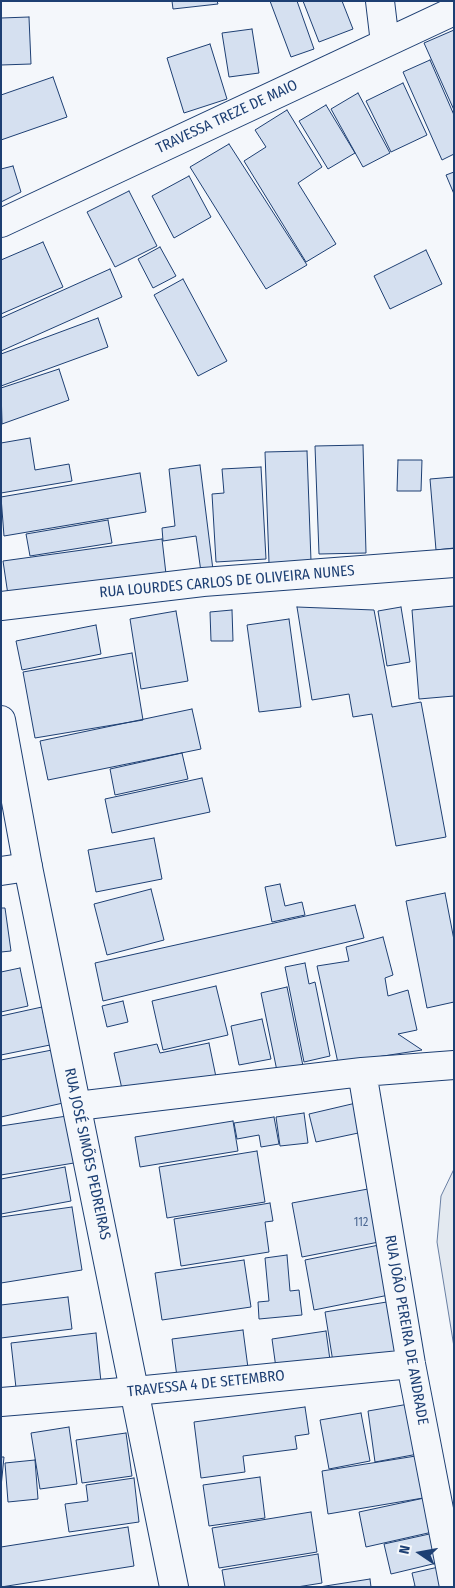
<!DOCTYPE html>
<meta charset="utf-8">
<style>
body{margin:0}
#map{position:relative;width:455px;height:1588px;overflow:hidden;background:#f4f7fb;font-family:"Fira Sans Condensed",sans-serif}
canvas{display:block}
.frame{position:absolute;inset:0;border:2px solid #1d3f73;pointer-events:none}
.north{position:absolute;left:395px;top:1528px;width:50px;height:50px;-webkit-text-stroke:4px #f4f7fb;paint-order:stroke;rotate:282deg;font-size:14px;font-weight:700;line-height:20px;text-align:center;color:#1d3f73}
.north::after{content:'';display:block;margin:auto;width:18px;height:22px;background:#1d3f73;clip-path:polygon(50% 0,100% 100%,50% 72%,0 100%)}
</style>
<div id="map">
<canvas width="455" height="1588"></canvas>
<div class="frame"></div>
<div class="north">N</div>
</div>
<script>
const ctx = document.querySelector('canvas').getContext('2d');
ctx.lineJoin = 'round';
function fill(path, color) { ctx.fillStyle = color; ctx.fill(path, 'evenodd'); }
const toPath = rows => new Path2D(rows.map(r => 'M' + r).join(''));
function strokePath(path, color, width, dash) { ctx.strokeStyle = color; ctx.lineWidth = width; ctx.lineCap = dash ? 'butt' : 'round'; ctx.setLineDash(dash || []); ctx.stroke(path); }
function drawText(font, color, halo, rows, align = 'center') {
  ctx.font = font + ' "Fira Sans Condensed",sans-serif'; ctx.lineWidth = 4; ctx.setLineDash([]); ctx.textBaseline = 'middle'; ctx.strokeStyle = halo; ctx.fillStyle = color; for (const [text, x, y, turn = 0] of rows) {
    ctx.save(); ctx.translate(x, y); ctx.rotate((+turn || 0) * Math.PI / 180); ctx.textAlign = isNaN(turn) ? turn : align; if (halo) ctx.strokeText(text, 0, 0); ctx.fillText(text, 0, 0); ctx.restore();
  }
}
const green = toPath([
 [454,1169,454,1347,437,1242,441,1196,454,1169]
]);
const building = toPath([
 [172,1,217,1,218,4,173,9,172,1],
 [270,1,297,1,314,49,291,57,270,1],
 [303,1,342,1,353,29,319,42,303,1],
 [29,17,31,64,1,65,1,18,29,17],
 [252,29,259,73,229,77,222,33,252,29],
 [454,30,454,110,424,43,454,30],
 [210,44,227,99,184,113,167,58,210,44],
 [430,60,454,115,454,154,442,160,403,72,430,60],
 [53,77,67,117,1,140,1,95,53,77],
 [403,83,427,135,391,152,366,101,403,83],
 [358,93,390,153,363,167,331,109,358,93],
 [326,105,355,153,328,169,299,121,326,105],
 [287,110,322,167,298,183,336,244,306,262,244,161,266,147,255,130,287,110],
 [229,144,307,265,266,289,190,167,229,144],
 [13,166,21,192,1,202,1,169,13,166],
 [454,172,454,194,446,175,454,172],
 [189,176,211,217,174,238,152,196,189,176],
 [129,191,157,246,115,267,87,212,129,191],
 [43,242,63,287,1,314,1,260,43,242],
 [160,247,176,276,153,288,138,259,160,247],
 [426,250,442,284,390,309,374,276,426,250],
 [110,269,122,297,1,351,1,318,110,269],
 [183,279,227,361,198,376,154,295,183,279],
 [98,318,108,347,1,386,1,354,98,318],
 [59,369,69,400,2,424,1,388,59,369],
 [30,438,35,470,69,464,72,481,1,493,1,443,30,438],
 [363,445,366,553,319,554,315,446,363,445],
 [307,451,311,561,269,563,265,452,307,451],
 [398,460,422,460,421,491,397,491,398,460],
 [200,465,213,570,201,572,196,536,163,541,162,528,175,526,169,469,200,465],
 [261,467,266,559,216,562,212,494,224,493,222,469,261,467],
 [140,473,146,512,4,536,1,497,140,473],
 [454,477,454,548,436,550,430,479,454,477],
 [108,520,112,543,30,556,26,534,108,520],
 [162,539,166,574,8,595,3,561,162,539],
 [454,606,454,696,419,699,412,610,454,606],
 [297,607,374,610,392,707,421,702,446,837,396,846,372,714,353,717,349,694,312,700,297,607],
 [401,607,410,662,387,666,378,611,401,607],
 [232,610,233,641,211,641,210,612,232,610],
 [176,611,188,681,141,689,130,619,176,611],
 [289,619,301,707,259,712,247,625,289,619],
 [96,625,101,654,22,670,16,641,96,625],
 [132,653,143,720,35,738,23,672,132,653],
 [192,709,201,749,48,780,40,741,192,709],
 [182,753,188,779,115,795,110,769,182,753],
 [202,778,210,812,112,833,105,799,202,778],
 [154,838,162,879,96,892,88,850,154,838],
 [280,884,285,906,302,902,305,915,272,922,265,887,280,884],
 [151,889,164,940,107,955,94,904,151,889],
 [445,893,454,940,454,1002,427,1008,406,901,445,893],
 [355,905,364,938,103,1001,95,963,355,905],
 [1,908,5,908,11,951,1,952,1,908],
 [383,937,393,975,385,978,388,996,408,990,417,1030,398,1034,422,1050,338,1063,317,966,349,961,346,947,383,937],
 [305,963,309,984,315,982,330,1056,304,1062,285,967,305,963],
 [20,968,28,1006,1,1012,1,972,20,968],
 [216,986,228,1035,163,1050,152,1001,216,986],
 [287,987,303,1066,277,1071,261,993,287,987],
 [123,1001,128,1022,107,1027,102,1006,123,1001],
 [42,1007,50,1045,1,1055,1,1016,42,1007],
 [262,1019,271,1059,239,1065,231,1026,262,1019],
 [209,1043,216,1077,124,1098,114,1053,157,1044,160,1053,209,1043],
 [52,1050,63,1103,1,1117,1,1060,52,1050],
 [356,1103,363,1132,316,1142,309,1114,356,1103],
 [304,1113,308,1143,280,1146,276,1117,304,1113],
 [67,1116,74,1163,1,1175,1,1126,67,1116],
 [274,1117,279,1144,261,1147,259,1135,237,1139,234,1123,274,1117],
 [233,1121,238,1151,140,1167,135,1137,233,1121],
 [257,1151,265,1202,167,1218,159,1167,257,1151],
 [65,1167,71,1201,1,1214,1,1179,65,1167],
 [368,1189,384,1241,302,1257,292,1203,368,1189],
 [270,1203,273,1221,265,1222,269,1252,181,1266,174,1219,270,1203],
 [72,1207,82,1270,1,1283,1,1217,72,1207],
 [384,1244,394,1294,314,1310,305,1260,384,1244],
 [287,1255,290,1291,299,1290,302,1315,259,1319,258,1302,269,1301,265,1258,287,1255],
 [244,1260,251,1307,162,1320,155,1273,244,1260],
 [68,1297,72,1329,1,1338,1,1305,68,1297],
 [393,1301,401,1351,333,1362,325,1312,393,1301],
 [243,1330,248,1368,177,1377,172,1339,243,1330],
 [326,1331,330,1360,276,1368,272,1339,326,1331],
 [96,1333,101,1382,17,1397,11,1343,96,1333],
 [409,1404,418,1454,375,1462,368,1411,409,1404],
 [305,1407,309,1434,295,1436,297,1449,243,1456,245,1472,201,1478,194,1422,305,1407],
 [361,1413,370,1461,329,1469,320,1420,361,1413],
 [69,1427,77,1484,40,1489,31,1433,69,1427],
 [126,1433,132,1476,82,1483,76,1440,126,1433],
 [422,1455,429,1497,328,1514,322,1471,422,1455],
 [1,1457,4,1457,1,1487,1,1457],
 [35,1460,38,1499,8,1502,5,1463,35,1460],
 [260,1477,265,1518,209,1526,203,1485,260,1477],
 [134,1478,139,1522,69,1532,65,1504,88,1501,86,1485,134,1478],
 [429,1497,437,1531,366,1547,359,1512,429,1497],
 [311,1512,317,1552,219,1568,212,1528,311,1512],
 [128,1527,134,1566,1,1587,1,1547,128,1527],
 [434,1533,441,1562,391,1574,384,1544,434,1533],
 [318,1554,322,1583,297,1587,225,1587,222,1570,318,1554],
 [443,1566,447,1587,411,1587,415,1586,412,1573,443,1566],
 [370,1579,371,1587,319,1587,370,1579]
]);
const street = toPath([
 [380,1,385,43],
 [1,223,454,11],
 [1,606,203,582,454,563],
 [1,871,28,867],
 [362,1072,411,1364,454,1587],
 [77,1106,362,1072,454,1065],
 [1,1402,135,1391,411,1364]
]);
const secondary = toPath([
 [1,720,28,867,174,1587]
]);
const numberNames = [
 ["112",361,1223]
];
const streetNames = [
 ["TRAVESSA TREZE DE MAIO",227,117,-25],
 ["RUA LOURDES CARLOS DE OLIVEIRA NUNES",227,582,-5],
 ["RUA JOSÉ SIMÕES PEDREIRAS",87,1154,78],
 ["RUA JOÃO PEREIRA DE ANDRADE",406,1330,80],
 ["TRAVESSA 4 DE SETEMBRO",206,1384,-6]
];
fill(green, '#e3e9f0');
strokePath(green, '#687fa3', 1);
fill(building, '#d5e0f0');
strokePath(building, '#1d3f73', 1);
strokePath(street, '#1d3f73', 30);
strokePath(secondary, '#1d3f73', 30);
strokePath(street, '#f4f7fb', 28);
strokePath(secondary, '#f4f7fb', 28);
drawText('12px', '#4b6792', null, numberNames);
drawText('15px', '#1d3f73', '#f4f7fb', streetNames);
</script>
